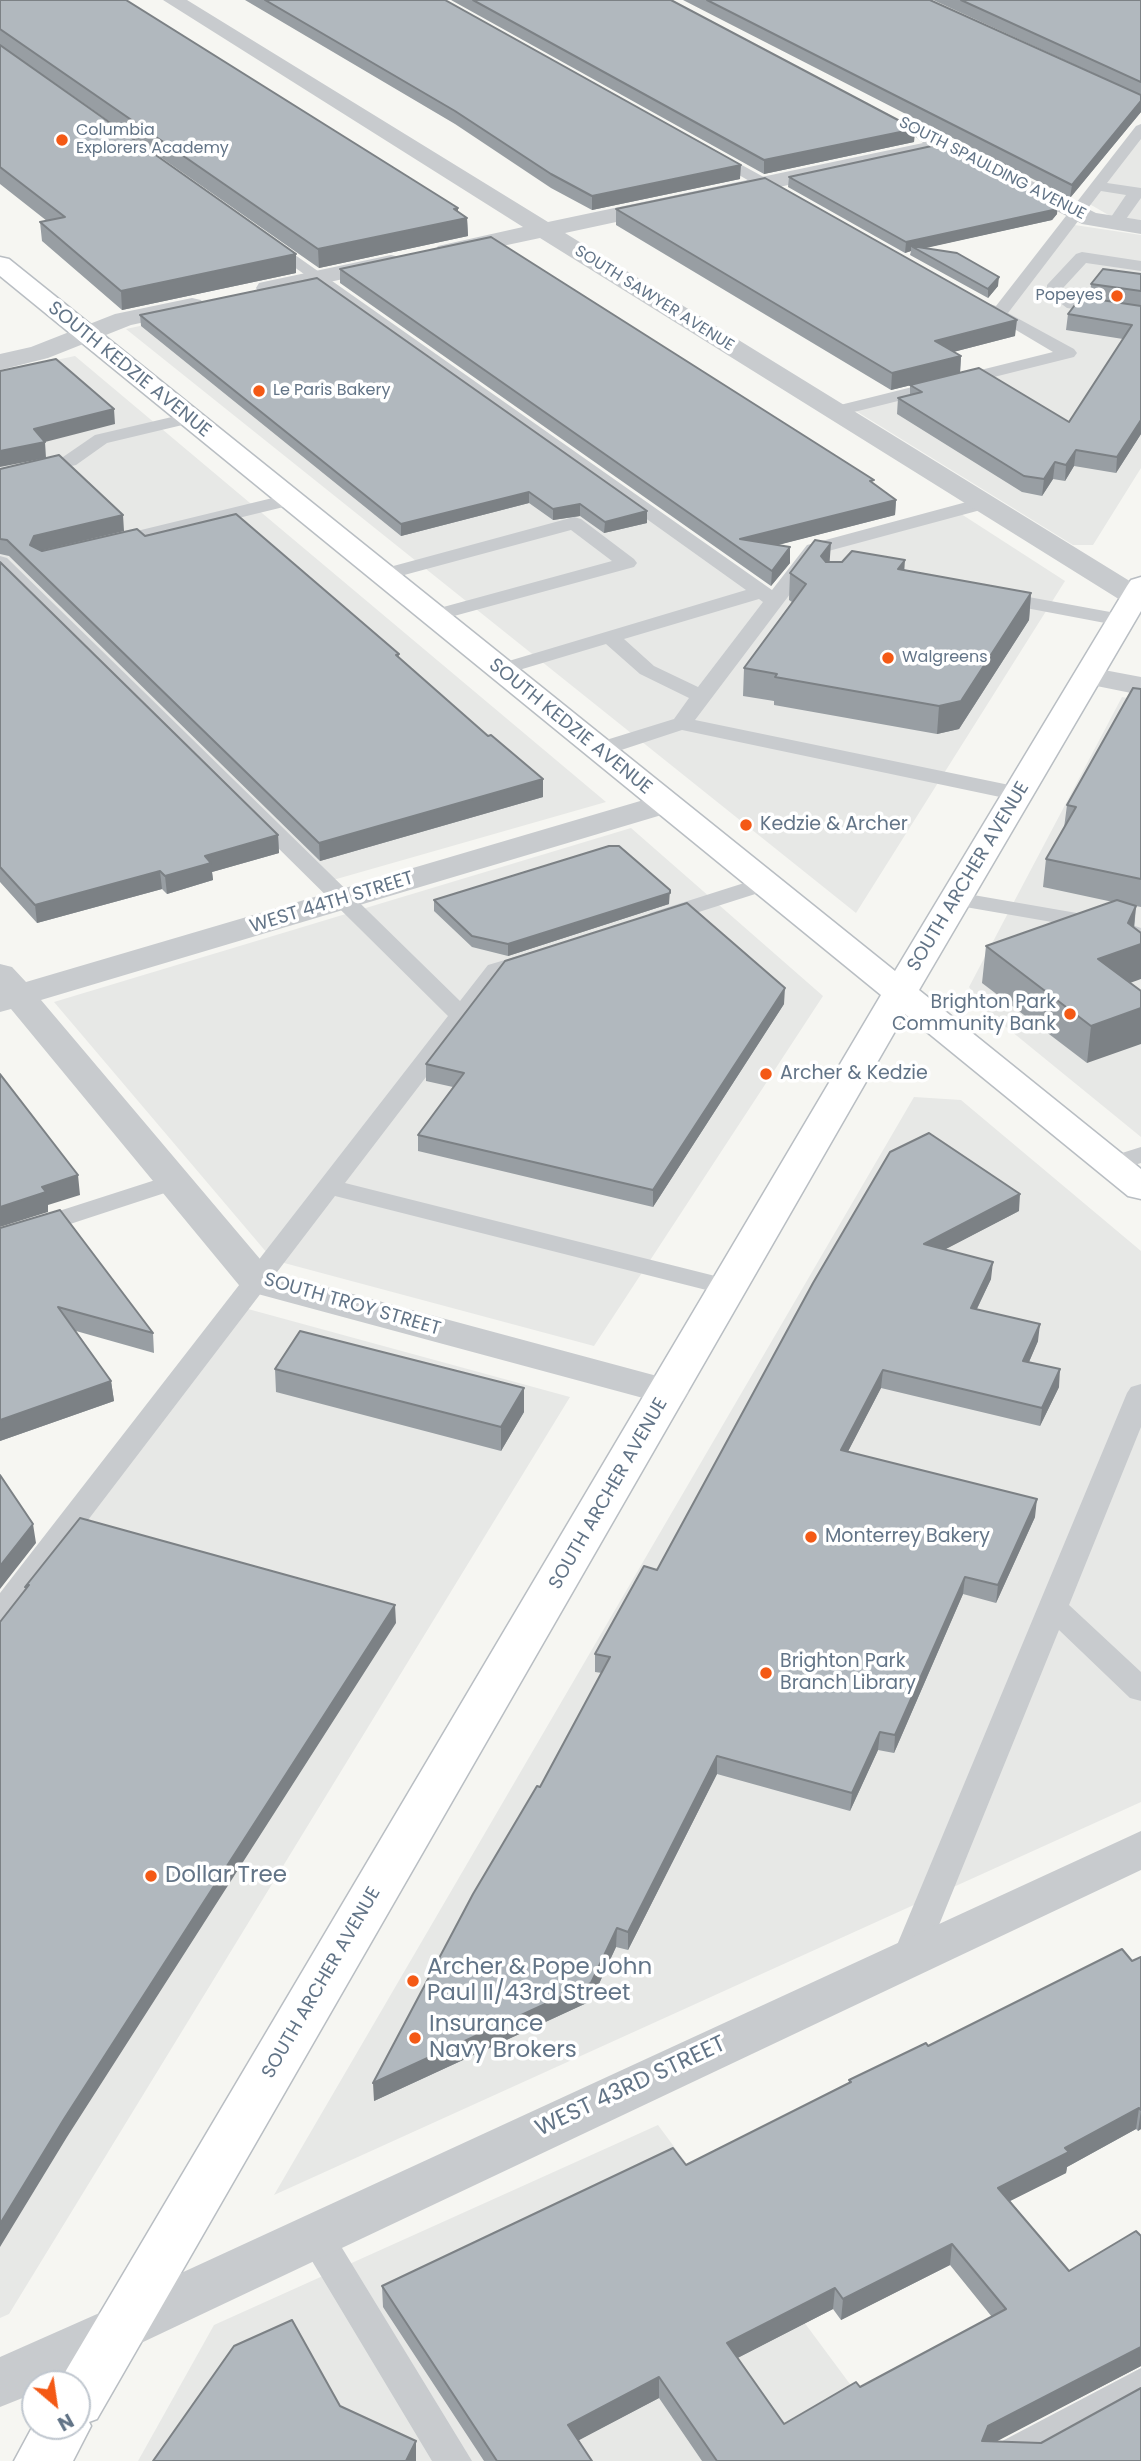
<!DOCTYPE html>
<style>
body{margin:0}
#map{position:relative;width:1141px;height:2461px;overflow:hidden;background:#f6f6f2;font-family:Poppins,sans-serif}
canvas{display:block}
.north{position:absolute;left:21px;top:2370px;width:70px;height:70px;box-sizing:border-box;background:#fff;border:2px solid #c0c7cf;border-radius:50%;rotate:151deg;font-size:19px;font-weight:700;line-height:28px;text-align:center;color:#627487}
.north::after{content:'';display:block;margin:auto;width:24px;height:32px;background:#f45915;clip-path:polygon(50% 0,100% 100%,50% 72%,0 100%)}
</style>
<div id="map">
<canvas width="1141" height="2461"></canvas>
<div class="north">N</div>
</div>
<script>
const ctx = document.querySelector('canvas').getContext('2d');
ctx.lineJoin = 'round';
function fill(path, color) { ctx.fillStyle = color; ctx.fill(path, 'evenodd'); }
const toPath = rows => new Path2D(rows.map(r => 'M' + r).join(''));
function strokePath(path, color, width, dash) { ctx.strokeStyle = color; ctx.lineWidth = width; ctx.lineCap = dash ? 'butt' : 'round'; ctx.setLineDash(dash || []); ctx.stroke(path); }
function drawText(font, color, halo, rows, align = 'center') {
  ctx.font = font + ' Poppins,sans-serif'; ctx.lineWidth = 7; ctx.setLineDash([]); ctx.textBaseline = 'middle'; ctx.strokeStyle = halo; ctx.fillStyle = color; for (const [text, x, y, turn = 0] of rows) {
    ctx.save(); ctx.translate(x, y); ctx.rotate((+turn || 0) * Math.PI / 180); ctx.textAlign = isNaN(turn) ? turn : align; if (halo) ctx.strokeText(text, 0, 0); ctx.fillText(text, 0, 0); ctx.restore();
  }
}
const built = toPath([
 [1141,124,1141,220,1112,217,1086,202],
 [1068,224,1141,235,1141,468,1093,545,1073,545,851,408,1067,353,998,314],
 [329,285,774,601,814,549,955,510,1065,581,856,913,126,329],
 [75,356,606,802,326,882,0,562,0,372],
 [1122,697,1141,701,1141,1137,984,1009,969,987],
 [631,828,823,996,594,1346,273,1260,54,1002],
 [914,1097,961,1100,1141,1251,1141,1802,274,2195],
 [237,1306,570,1397,9,2314,0,2318,0,1616],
 [658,2125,907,2461,138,2461,214,2325]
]);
const service = toPath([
 [1141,124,1141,139,1107,183,1141,188,1141,198,1121,226,1115,228,1107,223,1126,195,1101,191,1008,313,1074,349,1077,353,1074,357,834,417,828,416,825,412,828,408,1053,352,979,308,987,303,996,306,1136,126,1141,124],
 [709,147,791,192,793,195,791,198,779,198,704,155,704,149,709,147],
 [268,236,772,590,807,545,974,500,988,500,990,504,988,508,821,553,695,720,1019,787,1027,789,1030,794,1027,799,1019,801,682,730,606,755,590,755,587,750,590,745,674,719,689,698,640,674,606,644,499,676,492,674,489,670,492,666,746,590,262,244,262,238,268,236],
 [759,599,763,602,698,687,654,666,624,639,759,599],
 [1082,252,1141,261,1141,271,1086,263,1063,288,1078,300,1141,309,1141,319,1067,308,1047,293,1047,285,1076,254,1082,252],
 [189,413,198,418,195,422,107,443,76,465,0,482,0,470,63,457,95,435,189,413],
 [289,494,296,496,298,500,296,504,111,549,101,543,104,539,289,494],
 [574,517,581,519,634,559,637,563,634,567,432,622,422,616,425,612,612,561,571,530,382,581,372,575,375,571,574,517],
 [0,556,7,558,460,1001,488,965,532,952,540,954,544,959,540,964,504,975,345,1183,739,1282,743,1288,739,1294,730,1296,335,1196,11,1621,0,1624,0,1593,448,1016,0,573,0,556],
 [996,591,1121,614,1131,620,1121,626,989,601,986,597,989,593,996,591],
 [763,877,774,884,771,889,658,925,650,923,646,918,650,913,763,877],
 [956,892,1117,920,1141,928,1141,943,1104,931,948,904,945,899,948,894,956,892],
 [1141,1147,1141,1163,1112,1172,1103,1169,1099,1164,1103,1159,1141,1147],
 [174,1174,183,1177,187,1182,183,1187,0,1247,0,1230,174,1174],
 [1141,1384,1141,1427,1069,1605,1141,1672,1141,1701,1130,1698,1059,1630,926,1957,921,1966,909,1970,897,1966,892,1957,1127,1393,1131,1387,1141,1384],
 [315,2221,328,2225,472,2461,432,2461,297,2236,302,2225,315,2221],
 [1141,2368,1141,2404,1037,2461,982,2461,987,2449,1141,2368]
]);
const minor = toPath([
 [163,0,187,0,548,222,923,143,912,134,923,127,1096,213,1141,220,1141,234,1082,224,942,152,565,233,1141,588,1141,604,1125,603,540,238,446,258,438,256,434,251,438,246,523,227,163,0],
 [391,255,400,257,403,262,400,267,268,295,259,293,256,288,259,283,268,281,391,255],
 [192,298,201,300,204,305,201,310,131,325,48,358,0,370,0,354,31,347,115,314,192,298],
 [1088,667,1141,677,1141,695,1077,682,1073,676,1077,670,1088,667],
 [664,794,675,797,680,804,675,811,41,1000,271,1272,683,1383,689,1392,683,1401,669,1405,243,1290,11,1009,0,1012,0,964,12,967,26,982,664,794],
 [1141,1831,1141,1870,141,2343,122,2349,103,2343,95,2326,103,2309,1141,1831]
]);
const tertiary = toPath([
 [122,2303,141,2309,149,2326,141,2343,54,2384,35,2384,35,2393,0,2407,0,2357,122,2303]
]);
const secondary = toPath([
 [0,257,9,259,895,971,1127,586,1131,580,1141,577,1141,611,919,990,1141,1169,1141,1199,1128,1196,905,1014,97,2419,89,2422,91,2426,73,2461,14,2461,35,2422,35,2426,77,2426,77,2384,58,2384,881,995,0,276,0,257]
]);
const wall = toPath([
 [0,0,458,208,458,212,467,218,468,236,319,268,0,45],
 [245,0,445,0,740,179,592,210,551,188,455,124],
 [451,0,671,0,915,129,914,142,764,174],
 [683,0,930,0,1141,95,1141,112,1070,198],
 [933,0,1141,0,1141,95],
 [0,45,296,273,122,310,42,241,40,222,47,221,0,184],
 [789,177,1057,214,1052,220,924,248,998,286,988,298,910,255,911,251,905,253,788,187],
 [616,209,1015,336,953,352,961,356,960,373,891,390,616,225],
 [340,269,873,484,896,500,895,515,777,545,790,547,790,563,771,586,340,283],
 [1141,274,1141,434,1116,473,1074,466,1065,481,1053,479,1042,496,1022,492,897,414,898,398,910,395,910,385,1069,422,1123,339,1066,330,1068,314,1090,298,1091,284],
 [140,315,647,511,647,523,604,533,580,516,553,520,529,503,401,536,141,326],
 [0,469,124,531,41,551,145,536,399,654,399,658,543,797,320,861,9,556,0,554],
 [0,562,278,835,279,853,212,872,213,880,167,894,162,889,37,923,0,882],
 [830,562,904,570,1031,593,1029,620,959,729,937,734,774,705,774,701,743,696,744,668,792,602,789,600,790,573],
 [1141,689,1141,907,1136,906,1130,983,1087,1063,982,983,986,946,1113,902,1043,887,1046,859,1064,828,1067,805],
 [434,900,669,904,508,956,472,947,434,911],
 [784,1004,653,1207,418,1151,418,1135,453,1087,426,1081,426,1064],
 [1019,1211,945,1249,991,1279,977,1309,1038,1341,1029,1362,1059,1387,1040,1426,881,1388,848,1451,1035,1517,996,1603,963,1594,894,1753,878,1750,850,1811,717,1774,628,1950,616,1947,591,2001,374,2101,540,1787,602,1673,595,1672,595,1654,657,1570,813,1283],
 [0,1228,153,1333,154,1353,76,1331,111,1381,114,1401,0,1441],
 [275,1369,524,1412,501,1451,276,1392],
 [1141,1957,1141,2129,1138,2131,1136,2129,1067,2167,1066,2173,1010,2201,1069,2271,1141,2236,1141,2366,996,2441,1141,2461,702,2461,659,2398,578,2440,592,2461,484,2461,383,2307,382,2286,686,2165,849,2083,849,2080],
 [950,2265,992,2317,860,2387,784,2424,737,2358,833,2309,841,2320]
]);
const shadedWall = toPath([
 [1141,101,1141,112,1070,198,1072,185],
 [915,129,914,142,764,174,764,160],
 [741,165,740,179,592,210,592,196],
 [1058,204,1057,214,1052,220,917,250,911,246,911,251,905,253,906,242],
 [458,208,458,220,467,218,468,236,319,268,318,249],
 [296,254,296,273,122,310,121,291],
 [999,277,998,286,988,298,988,289],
 [1017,320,1015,336,934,357,935,341],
 [961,356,960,373,891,390,892,373],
 [114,409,115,424,45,442,46,458,0,467,0,451,34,429],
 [1141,420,1141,434,1116,473,1117,457],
 [1076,450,1074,466,1065,481,1066,465],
 [1055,462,1053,479,1042,496,1044,479],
 [529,492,529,503,401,536,401,524],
 [896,500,895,515,747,553,740,539],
 [580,504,580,516,553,520,553,509],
 [647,511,647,523,604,533,605,522],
 [123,515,124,531,35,552,30,545,34,536],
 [831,543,829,570,821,556],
 [790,547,790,563,771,586,772,571],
 [905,560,903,588,898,569],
 [1031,593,1029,620,959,729,937,734,939,706],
 [543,779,543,797,320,861,319,843],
 [278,835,279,853,212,872,213,880,167,894,165,876,205,856],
 [160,871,162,889,37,923,35,905],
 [670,890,669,904,508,956,508,944],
 [1136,906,1132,943,1141,944,1141,979,1094,996,1098,959,1128,923],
 [785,988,784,1004,653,1207,653,1190],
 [1141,1008,1141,1044,1087,1063,1091,1026],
 [78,1175,80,1195,48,1205,48,1212,0,1227,0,1207,42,1187],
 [1020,1194,1019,1211,923,1261,924,1244],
 [993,1262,991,1279,969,1325,971,1308],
 [1040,1324,1038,1341,1022,1378,1023,1361],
 [1060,1369,1059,1387,1040,1426,1042,1408],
 [883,1370,881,1388,840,1467,841,1450],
 [111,1381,114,1401,0,1441,0,1420],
 [524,1388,524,1412,501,1451,501,1427],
 [1037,1499,1035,1517,996,1603,998,1585],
 [33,1524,36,1543,0,1589,0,1566],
 [965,1577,963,1594,894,1753,895,1735],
 [395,1605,396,1623,67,2137,0,2247,0,2224,64,2119],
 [880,1732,878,1750,850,1811,852,1793],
 [717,1756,717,1774,628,1950,628,1932],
 [617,1928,616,1947,591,2001,374,2101,373,2083],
 [1139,2108,1136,2129,1067,2167,1066,2173,996,2208,998,2188,1065,2148],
 [1141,2110,1141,2129,1138,2131],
 [952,2244,950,2265,841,2320,843,2299],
 [835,2288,833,2309,726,2364,727,2343],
 [1141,2347,1141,2366,986,2447,982,2441,988,2426],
 [659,2377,659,2398,568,2446,568,2425],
 [416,2441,416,2461,406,2461]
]);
const building = toPath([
 [0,0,126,0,458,208,454,209,467,218,318,249,0,29,0,0],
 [265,0,445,0,741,165,592,196,551,174,455,111,265,0],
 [473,0,671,0,915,129,764,160,473,0],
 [707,0,930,0,1141,95,1141,101,1072,185,707,0],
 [961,0,1141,0,1141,82,961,0],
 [0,45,296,254,121,291,40,222,65,217,0,167,0,45],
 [941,144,1058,204,1053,210,906,242,789,177,941,144],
 [765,178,1017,320,935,341,961,356,892,373,616,209,765,178],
 [491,237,874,480,870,481,896,500,740,539,790,547,772,571,340,269,491,237],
 [911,246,957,253,999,277,988,289,911,246],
 [1103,269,1141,274,1141,291,1091,284,1103,269],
 [317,278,647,511,605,522,580,504,553,509,529,492,401,524,140,315,317,278],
 [1081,297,1141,306,1141,420,1117,457,1076,450,1066,465,1055,462,1044,479,1024,476,898,398,922,392,910,385,979,368,1069,422,1132,325,1068,314,1081,297],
 [56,359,114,409,34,429,45,442,0,451,0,371,56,359],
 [59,455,123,515,34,536,30,545,42,551,137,529,145,536,236,514,399,654,396,655,488,736,491,735,543,779,319,843,7,540,0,539,0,469,59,455],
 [815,540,831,543,821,556,826,562,842,562,852,551,905,560,898,569,1031,593,961,701,939,706,775,677,777,674,744,668,806,584,790,573,815,540],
 [0,562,278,835,205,856,211,863,165,876,160,871,35,905,0,867,0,562],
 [1133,688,1141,689,1141,879,1046,859,1076,807,1067,805,1133,688],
 [609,846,619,846,670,890,670,893,508,944,472,936,434,900,609,846],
 [1117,900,1136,906,1128,923,1141,933,1141,944,1098,959,1141,991,1141,1008,1091,1026,986,946,1117,900],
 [687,903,785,988,653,1190,418,1135,464,1073,426,1064,505,961,687,903],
 [0,1074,78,1175,42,1187,46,1192,0,1207,0,1074],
 [929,1133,1020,1194,924,1244,993,1262,971,1308,1040,1324,1023,1361,1060,1369,1042,1408,883,1370,841,1450,1037,1499,998,1585,965,1577,895,1735,880,1732,852,1793,717,1756,628,1932,617,1928,591,1983,373,2083,473,1894,537,1786,540,1787,610,1657,595,1654,644,1566,657,1570,813,1283,890,1152,929,1133],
 [60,1210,153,1333,58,1307,111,1381,0,1420,0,1228,60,1210],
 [300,1331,524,1388,501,1427,275,1369,300,1331],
 [0,1475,33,1524,0,1566,0,1475],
 [80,1518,395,1605,64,2119,0,2224,0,1622,29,1585,25,1587,80,1518],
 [1122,1949,1132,1961,1141,1957,1141,2110,1139,2108,1065,2148,1069,2152,998,2188,1069,2271,1136,2231,1141,2236,1141,2347,988,2426,982,2441,1041,2443,1141,2388,1141,2461,717,2461,659,2377,568,2425,592,2461,497,2461,382,2286,673,2148,686,2165,851,2082,849,2080,926,2043,928,2046,1122,1949],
 [952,2244,1006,2309,860,2387,856,2382,784,2424,727,2343,835,2288,843,2299,952,2244],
 [292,2320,340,2406,416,2441,406,2461,153,2461,234,2346,292,2320]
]);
const markers = [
 [62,140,7,"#f45915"],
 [1117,296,7,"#f45915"],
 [259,391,7,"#f45915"],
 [888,658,7,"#f45915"],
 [746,825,7,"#f45915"],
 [1070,1014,7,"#f45915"],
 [766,1074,7,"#f45915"],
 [811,1537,7,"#f45915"],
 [766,1673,7,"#f45915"],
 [151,1876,7,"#f45915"],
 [413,1981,7,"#f45915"],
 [415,2038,7,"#f45915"]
];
const farPoinames = [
 ["Columbia",76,131],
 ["Explorers Academy",76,149],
 ["Popeyes",1103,296,"right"],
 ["Le Paris Bakery",273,391],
 ["Walgreens",902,658]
];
const farStreetnames = [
 ["SOUTH SPAULDING AVENUE",992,169,27],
 ["SOUTH SAWYER AVENUE",654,299,32]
];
const streetNames = [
 ["SOUTH KEDZIE AVENUE",129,370,39],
 ["SOUTH KEDZIE AVENUE",570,727,39],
 ["SOUTH ARCHER AVENUE",969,877,-59],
 ["WEST 44TH STREET",332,903,-17],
 ["SOUTH TROY STREET",352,1305,16],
 ["SOUTH ARCHER AVENUE",609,1494,-60],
 ["SOUTH ARCHER AVENUE",322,1983,-60]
];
const poiNames = [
 ["Kedzie & Archer",760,825],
 ["Brighton Park",1056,1003,"right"],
 ["Community Bank",1056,1025,"right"],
 ["Archer & Kedzie",780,1074],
 ["Monterrey Bakery",825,1537],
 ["Brighton Park",780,1662],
 ["Branch Library",780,1684]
];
const nearPoinames = [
 ["Dollar Tree",165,1876],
 ["Archer & Pope John",427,1968],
 ["Paul II/43rd Street",427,1994],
 ["Insurance",429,2025],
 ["Navy Brokers",429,2051]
];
const nearStreetnames = [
 ["WEST 43RD STREET",631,2087,-25]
];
fill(built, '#e7e8e6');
strokePath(secondary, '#b9bec3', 3);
fill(service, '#c8cbce');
fill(minor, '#c8cbce');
fill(tertiary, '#c8cbce');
fill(secondary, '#fff');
fill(wall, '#989ea3');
fill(shadedWall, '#7c8185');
fill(building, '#b1b8be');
strokePath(building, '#7c8185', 2);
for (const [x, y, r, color] of markers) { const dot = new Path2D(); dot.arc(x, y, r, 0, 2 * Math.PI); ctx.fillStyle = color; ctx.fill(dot); strokePath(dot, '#fff', 2.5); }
drawText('16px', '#627487', '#fff', farPoinames, 'left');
drawText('16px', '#627487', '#fff', farStreetnames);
drawText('19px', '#627487', '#fff', streetNames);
drawText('19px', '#627487', '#fff', poiNames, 'left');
drawText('23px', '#627487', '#fff', nearPoinames, 'left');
drawText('23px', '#627487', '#fff', nearStreetnames);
</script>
